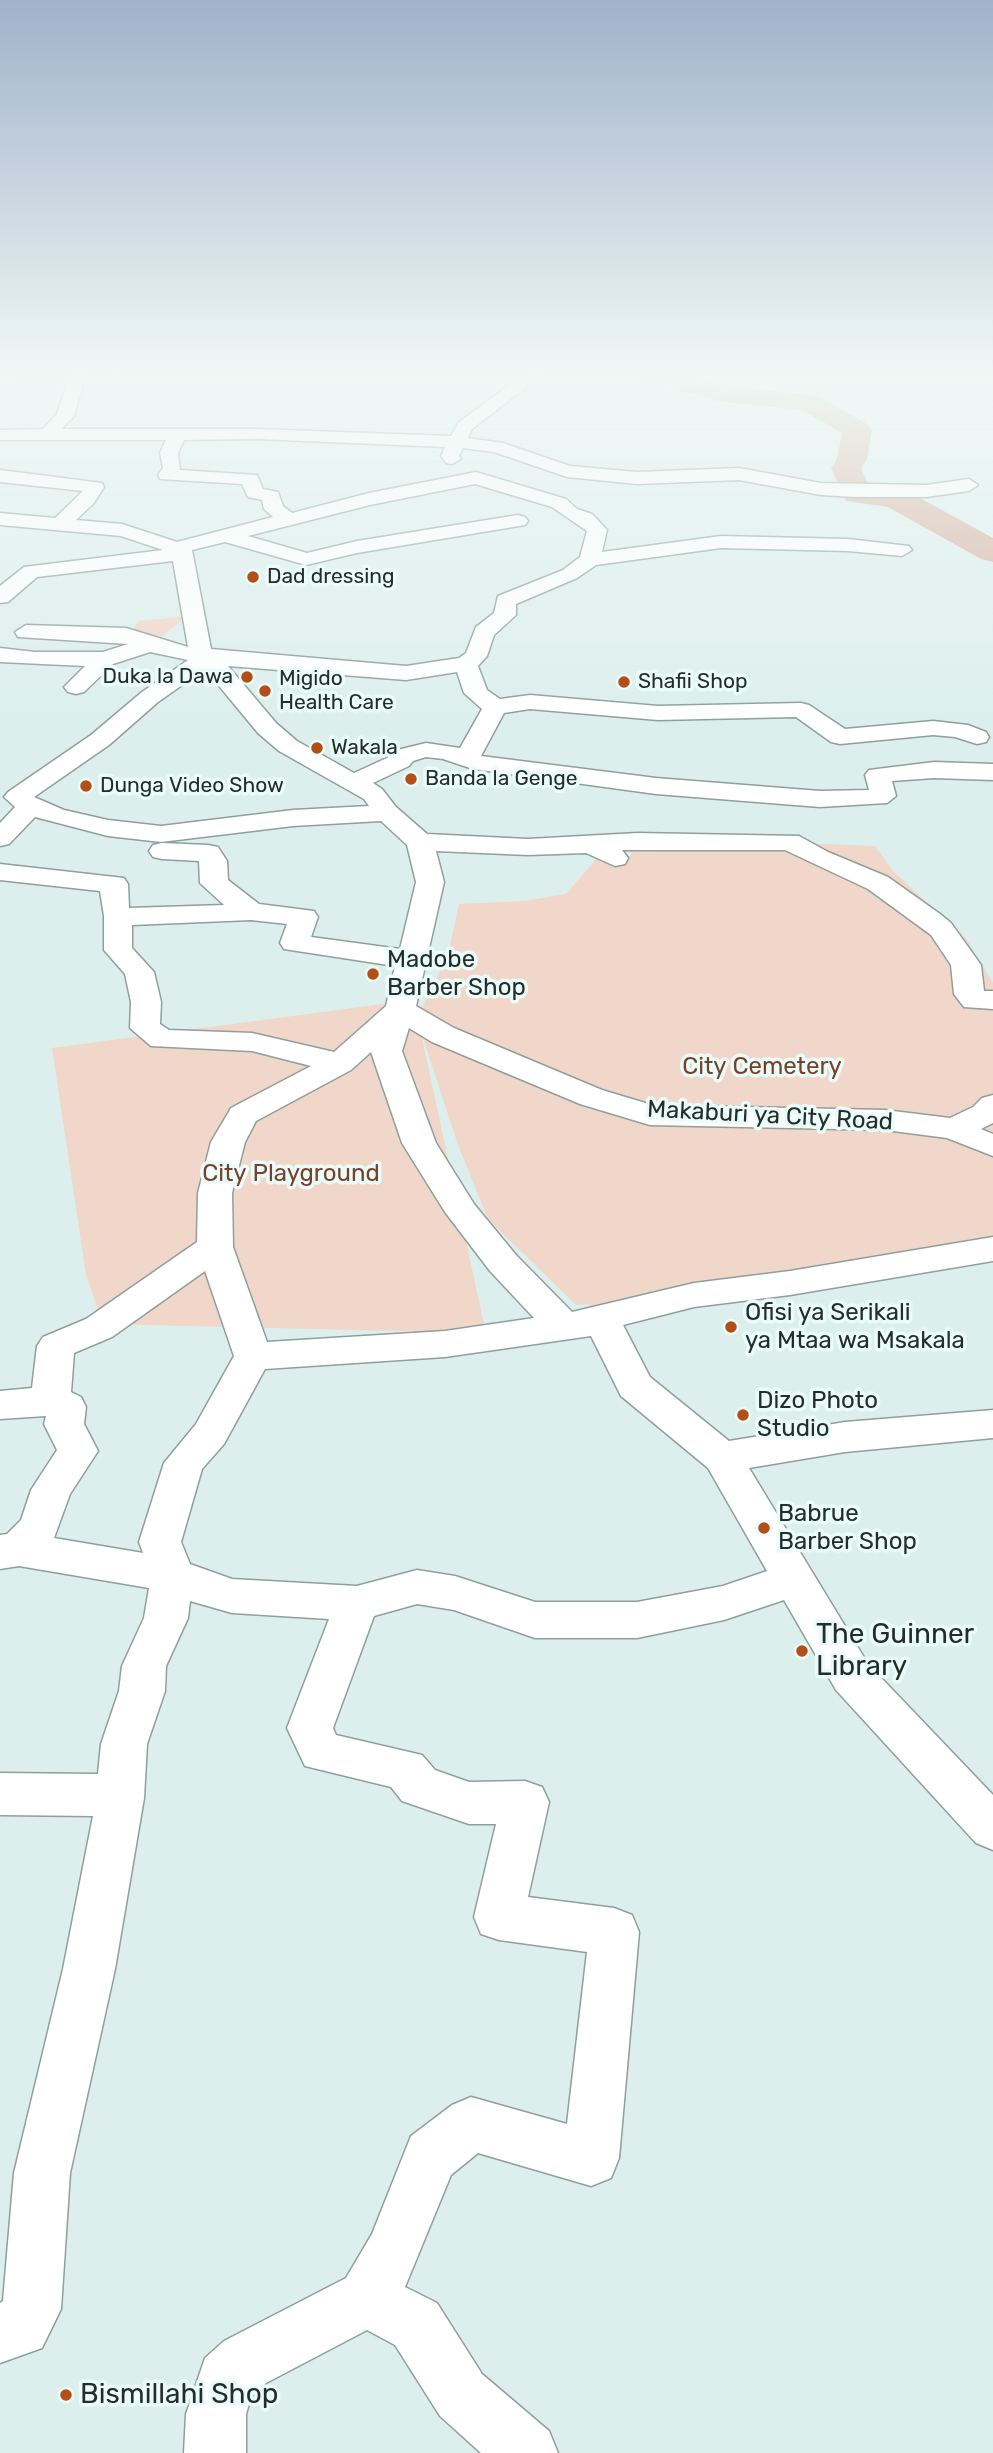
<!DOCTYPE html>
<style>
body{margin:0}
canvas{display:block;background:#ddefec}
</style>
<canvas width="993" height="2453"></canvas>
<script>
const ctx = document.querySelector('canvas').getContext('2d');
ctx.lineJoin = 'round';
function fill(path, color) { ctx.fillStyle = color; ctx.fill(path, 'evenodd'); }
const toPath = rows => new Path2D(rows.map(r => 'M' + r).join(''));
function strokePath(path, color, width, dash) { ctx.strokeStyle = color; ctx.lineWidth = width; ctx.lineCap = dash ? 'butt' : 'round'; ctx.setLineDash(dash || []); ctx.stroke(path); }
function drawText(font, color, halo, rows, align = 'center') {
  ctx.font = font + ' Rubik,sans-serif'; ctx.lineWidth = 7; ctx.setLineDash([]); ctx.textBaseline = 'middle'; ctx.strokeStyle = halo; ctx.fillStyle = color; for (const [text, x, y, turn = 0] of rows) {
    ctx.save(); ctx.translate(x, y); ctx.rotate((+turn || 0) * Math.PI / 180); ctx.textAlign = isNaN(turn) ? turn : align; if (halo) ctx.strokeText(text, 0, 0); ctx.fillText(text, 0, 0); ctx.restore();
  }
}
const green = toPath([
 [0,375,116,375,54,385,0,382],
 [188,616,162,636,130,635,138,621],
 [754,841,875,846,893,871,966,938,993,983,993,1259,594,1308,587,1304,576,1305,488,1219,458,1145,420,1029,484,1324,441,1332,103,1324,86,1275,52,1048,413,1000,417,1018,448,955,459,904,525,901,566,894,599,856,631,856,631,846]
]);
const river = toPath([
 [16,375,78,375,75,381,65,383,29,383,19,381,16,375],
 [638,375,684,375,725,386,819,396,867,424,872,430,867,459,861,468,869,486,907,491,993,538,993,562,981,559,888,507,846,501,831,468,837,459,842,433,802,410,724,402,641,381,638,375]
]);
const street = toPath([
 [70,375,86,375,74,416,61,429,257,429,451,436,459,422,523,375,542,375,472,429,468,438,503,443,570,466,637,472,739,468,821,483,926,485,969,479,978,485,969,491,926,497,855,497,821,495,739,480,637,484,567,477,494,452,463,448,459,456,461,459,452,464,446,463,441,456,445,447,257,439,184,440,178,453,180,470,257,475,263,489,278,492,283,506,292,513,369,493,476,472,566,499,577,509,592,514,607,530,602,552,721,536,848,539,909,546,912,550,902,556,848,551,721,548,596,565,577,578,516,604,516,615,494,635,487,656,478,666,487,690,500,699,530,695,658,706,801,703,809,705,845,729,933,721,968,725,986,732,989,737,986,742,977,744,955,737,933,735,840,744,831,742,796,717,658,720,530,709,504,713,481,756,656,778,820,791,869,790,865,775,869,770,934,762,993,764,993,780,934,778,892,781,896,796,887,803,820,807,656,794,473,769,443,759,426,757,413,761,409,766,373,783,382,789,396,807,427,834,528,839,638,833,799,836,828,852,888,877,940,914,951,923,981,965,984,991,993,991,993,1009,964,1007,954,994,951,965,931,935,868,889,785,850,622,850,628,858,625,864,615,866,586,853,528,855,436,851,444,882,416,1006,454,1028,602,1090,652,1105,885,1110,950,1118,973,1107,982,1098,993,1095,993,1123,981,1129,993,1134,993,1156,947,1138,885,1130,650,1125,580,1104,432,1042,409,1028,402,1051,436,1143,474,1204,516,1255,572,1312,694,1283,790,1271,993,1237,993,1261,790,1295,694,1307,623,1325,650,1377,729,1441,845,1422,993,1410,993,1438,845,1452,749,1468,868,1664,993,1795,993,1850,976,1843,836,1690,784,1600,724,1620,637,1638,535,1638,454,1610,417,1604,374,1616,333,1728,336,1735,422,1755,435,1770,469,1782,525,1781,542,1787,549,1802,528,1897,614,1908,632,1915,639,1932,619,2158,611,2178,591,2186,478,2153,451,2175,405,2287,437,2303,482,2374,549,2431,558,2453,481,2453,440,2416,395,2345,367,2330,266,2383,251,2397,246,2414,246,2453,184,2453,186,2414,205,2358,224,2341,346,2278,372,2234,411,2136,452,2105,471,2097,567,2124,587,1952,499,1940,481,1934,474,1917,496,1824,469,1824,402,1801,391,1787,305,1766,287,1728,329,1619,232,1613,190,1601,188,1618,166,1666,165,1691,147,1744,144,1798,115,1969,70,2173,61,2309,42,2348,0,2363,0,2303,3,2301,14,2173,63,1969,93,1816,0,1815,0,1773,98,1774,101,1744,119,1691,122,1666,144,1618,149,1588,19,1566,0,1569,0,1535,7,1534,21,1520,31,1490,57,1450,44,1424,46,1416,0,1419,0,1391,32,1388,37,1346,43,1337,86,1319,197,1242,198,1193,211,1142,227,1115,231,1108,311,1066,252,1051,151,1046,130,1028,131,1002,125,974,104,950,104,916,100,891,0,880,0,864,124,878,128,884,129,908,224,905,200,883,199,861,162,859,153,857,149,851,153,845,162,843,208,845,218,847,227,861,228,880,259,904,314,911,318,917,311,937,400,949,416,882,407,845,381,821,293,826,161,842,108,836,35,817,9,844,0,846,0,823,15,807,4,797,8,792,91,735,142,692,188,660,150,652,113,664,84,692,76,694,68,692,64,687,85,666,0,662,0,648,35,652,103,652,128,644,18,637,15,632,26,625,126,628,188,647,173,561,37,577,8,602,0,603,0,586,24,567,163,550,121,536,0,525,0,513,55,518,83,491,0,482,0,470,102,483,104,487,94,503,76,520,122,524,177,542,273,517,264,509,262,500,248,497,242,484,160,479,158,475,163,468,160,453,166,440,0,440,0,430,43,429,57,414,70,375],
 [475,484,552,507,587,531,580,557,563,570,498,596,494,613,476,627,466,653,459,658,406,666,211,649,192,550,225,542,306,565,357,553,525,525,528,521,525,517,518,515,357,541,307,553,248,536,370,505,475,484],
 [228,666,406,680,457,672,464,693,482,709,460,748,426,743,393,751,389,757,354,773,297,741,276,723,228,666],
 [205,669,258,733,279,751,364,799,369,806,293,810,161,826,108,820,64,810,34,797,109,745,158,702,205,669],
 [251,920,287,924,280,943,284,949,395,966,386,1006,334,1052,252,1033,169,1030,160,1024,161,1002,154,972,132,948,132,925,251,920],
 [371,1052,402,1143,445,1212,490,1271,534,1318,445,1331,267,1342,233,1247,232,1193,245,1142,256,1121,351,1070,371,1052],
 [205,1271,234,1356,196,1424,164,1463,139,1542,143,1553,54,1538,70,1494,98,1451,84,1424,86,1407,81,1397,71,1392,74,1353,112,1337,205,1271],
 [591,1336,621,1396,708,1468,767,1571,723,1586,637,1602,535,1602,455,1576,417,1570,357,1586,232,1579,190,1564,181,1542,202,1469,224,1444,265,1369,445,1357,591,1336]
]);
const markers = [
 [253,577,7,"#b24f18"],
 [247,677,7,"#b24f18"],
 [624,682,7,"#b24f18"],
 [265,691,7,"#b24f18"],
 [317,748,7,"#b24f18"],
 [411,779,7,"#b24f18"],
 [86,786,7,"#b24f18"],
 [373,974,7,"#b24f18"],
 [731,1327,7,"#b24f18"],
 [743,1415,7,"#b24f18"],
 [764,1528,7,"#b24f18"],
 [802,1651,7,"#b24f18"],
 [66,2395,7,"#b24f18"]
];
const farPoinames = [
 ["Dad dressing",267,577],
 ["Duka la Dawa",233,677,"right"],
 ["Migido",279,679],
 ["Health Care",279,703],
 ["Shafii Shop",638,682],
 ["Wakala",331,748],
 ["Banda la Genge",425,779],
 ["Dunga Video Show",100,786]
];
const poiNames = [
 ["Madobe",387,960],
 ["Barber Shop",387,988],
 ["Ofisi ya Serikali",745,1313],
 ["ya Mtaa wa Msakala",745,1341],
 ["Dizo Photo",757,1401],
 ["Studio",757,1429],
 ["Babrue",778,1514],
 ["Barber Shop",778,1542]
];
const parkNames = [
 ["City Cemetery",762,1067],
 ["City Playground",291,1174]
];
const streetNames = [
 ["Makaburi ya City Road",770,1116,3]
];
const nearPoinames = [
 ["The Guinner",816,1635],
 ["Library",816,1667],
 ["Bismillahi Shop",80,2395]
];
fill(green, '#f1d6ca');
fill(river, '#d6ae9d');
strokePath(street, '#8f9f9c', 3);
fill(street, '#fff');
const sky = ctx.createLinearGradient(0, 0, 0, 719);
sky.addColorStop(0, '#a1b2ca');
sky.addColorStop(0.52, '#f0f8f6');
sky.addColorStop(1, '#f0f8f600');
ctx.fillStyle = sky;
ctx.fillRect(0, 0, 993, 719);
for (const [x, y, r, color] of markers) { const dot = new Path2D(); dot.arc(x, y, r, 0, 2 * Math.PI); ctx.fillStyle = color; ctx.fill(dot); strokePath(dot, '#eafcf9', 2.5); }
drawText('21px', '#252c2a', '#eafcf9', farPoinames, 'left');
drawText('24px', '#252c2a', '#eafcf9', poiNames, 'left');
drawText('24px', '#774229', '#eafcf9', parkNames);
drawText('24px', '#252c2a', '#eafcf9', streetNames);
drawText('28px', '#252c2a', '#eafcf9', nearPoinames, 'left');
</script>
